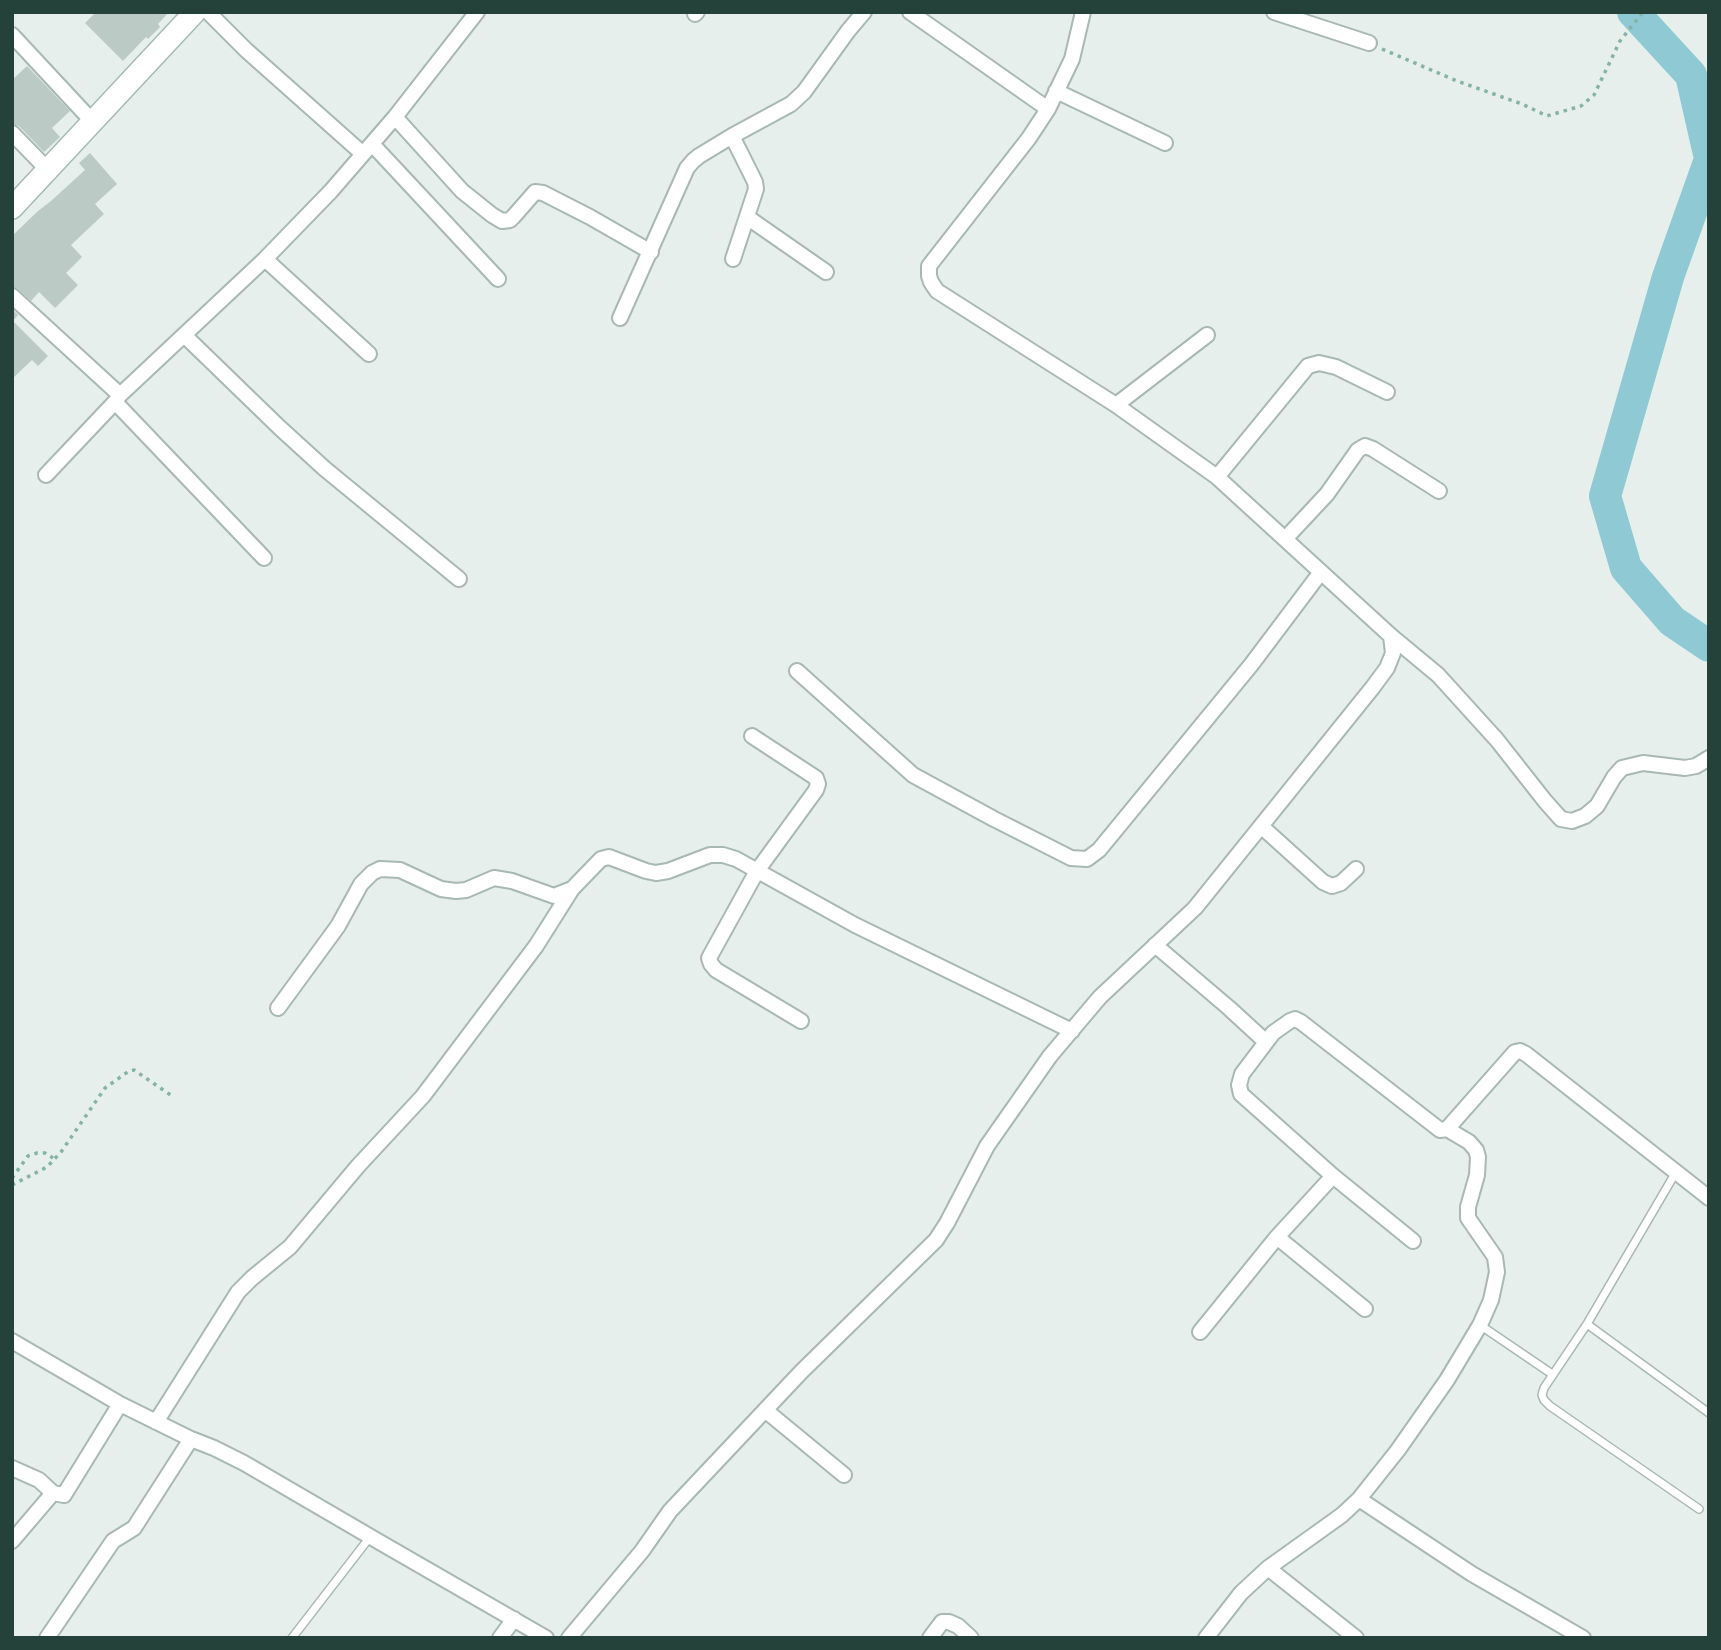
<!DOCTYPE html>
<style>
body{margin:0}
#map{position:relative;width:1721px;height:1650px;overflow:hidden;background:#e6efeb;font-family:Jost,sans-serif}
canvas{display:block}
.frame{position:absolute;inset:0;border:14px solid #24423a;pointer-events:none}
</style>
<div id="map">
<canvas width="1721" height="1650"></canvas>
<div class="frame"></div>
</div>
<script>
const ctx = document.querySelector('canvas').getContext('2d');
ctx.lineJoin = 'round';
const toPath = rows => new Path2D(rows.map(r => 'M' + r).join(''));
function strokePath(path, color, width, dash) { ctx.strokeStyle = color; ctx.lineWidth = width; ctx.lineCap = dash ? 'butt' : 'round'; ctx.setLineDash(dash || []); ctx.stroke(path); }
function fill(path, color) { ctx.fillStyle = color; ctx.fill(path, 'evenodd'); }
const river = toPath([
 [1633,12,1691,75,1709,154],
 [1709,162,1668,277,1605,496,1626,568,1672,621,1709,646]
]);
const building = toPath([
 [96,12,169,12,158,24,160,27,148,39,146,37,123,61,85,23],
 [27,66,70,111,52,128,60,137,44,152,19,126,12,124,12,80],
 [90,153,117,184,95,204,104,214,71,245,82,257,66,273,78,285,55,308,39,292,31,301,18,289,12,287,12,236,38,211,51,201,85,170,79,163],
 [12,309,18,315,13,321,48,356,38,366,32,360,12,379]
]);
const path = toPath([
 [1382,49,1457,81,1522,104,1547,116,1581,106,1594,95,1620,41,1643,12],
 [12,1178,28,1156,37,1153,45,1153,53,1158],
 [12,1185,47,1167,61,1152,105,1088,129,1071,134,1070,172,1096]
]);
const service = toPath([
 [1676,1172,1587,1324,1544,1388,1542,1395,1544,1400,1550,1406,1699,1509],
 [1587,1324,1709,1413],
 [1480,1325,1552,1374],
 [292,1638,370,1537]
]);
const minor = toPath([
 [208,12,246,50,363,154],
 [910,12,1048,109],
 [1274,12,1369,43],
 [695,14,697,12],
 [12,35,92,121],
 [1056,91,1165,143],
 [395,117,462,191,492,215,502,221,510,220,514,216,535,192,543,193,590,217,651,252],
 [12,133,47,169],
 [732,136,755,182,756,189,733,259],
 [372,144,498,279],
 [747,217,826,272],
 [265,259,369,354],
 [12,296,120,395],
 [620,318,687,168,693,161,699,156,732,136,791,104,804,92,848,31,864,12],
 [184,335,280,428,325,469,459,579],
 [115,402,264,558],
 [1116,405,1207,335],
 [46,475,115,402,120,395,265,259,331,191,395,117,477,12],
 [1217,477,1308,366,1319,363,1336,367,1387,392],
 [1285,539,1327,494,1358,450,1365,446,1373,449,1439,491],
 [1391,636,1438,675,1497,740,1545,801,1561,819,1572,821,1585,816,1597,806,1614,777,1622,768,1643,763,1685,768,1696,766,1709,758],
 [797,671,913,775,994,819,1071,858,1087,859,1099,850,1251,665,1321,572],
 [752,736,816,778,818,784,816,790,757,871,709,958,711,964,716,970,801,1021],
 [1261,826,1323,882,1332,886,1341,883,1356,869],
 [1155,945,1229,1008,1266,1042],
 [278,1008,338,926,361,884,372,873,380,869,400,870,441,889,456,891,466,890,494,878,512,881,554,896,572,889],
 [1277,1237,1365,1309],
 [1413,1241,1333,1176,1241,1094,1239,1085,1242,1074,1273,1033,1290,1021,1295,1019,1301,1022,1440,1130,1447,1129,1515,1052,1520,1051,1526,1054,1709,1198],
 [1200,1332,1277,1237,1333,1176],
 [12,1341,120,1404,191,1439,214,1448,244,1463,376,1540,546,1638],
 [765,1410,844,1475],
 [156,1422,238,1292,252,1278,290,1247,358,1166,423,1096,536,946,572,889,601,859,609,857,646,871,656,873,668,871,710,855,723,855,736,859,855,925,1072,1031],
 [12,1468,39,1480,53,1493,64,1495,120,1404],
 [1359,1499,1472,1574,1583,1638],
 [12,1541,53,1493],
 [1268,1568,1356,1638],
 [47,1638,113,1541,134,1528,191,1439],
 [500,1638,514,1619],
 [569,1638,642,1551,670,1511,802,1371,936,1240,947,1223,987,1146,1050,1056,1100,997,1195,908,1373,687,1387,668,1393,653,1391,636,1217,477,1116,405,937,291,931,282,929,276,929,266,1029,138,1048,109,1072,59,1083,12],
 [930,1638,942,1622,949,1622,958,1626,971,1638],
 [1206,1638,1241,1593,1268,1568,1342,1515,1359,1499,1398,1450,1447,1380,1480,1325,1491,1300,1497,1272,1495,1257,1468,1218,1468,1207,1477,1175,1478,1157,1476,1150,1469,1142,1447,1129]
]);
const secondary = toPath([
 [12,208,195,12]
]);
strokePath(river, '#8ec9d4', 32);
fill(building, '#bbcac4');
strokePath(service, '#a8b8b2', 10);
strokePath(minor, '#a8b8b2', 18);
strokePath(secondary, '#a4bbb3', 24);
strokePath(path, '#86b3a5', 3.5, [3.5, 5]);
strokePath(service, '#fff', 7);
strokePath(minor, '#fff', 14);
strokePath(secondary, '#fff', 21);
</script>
